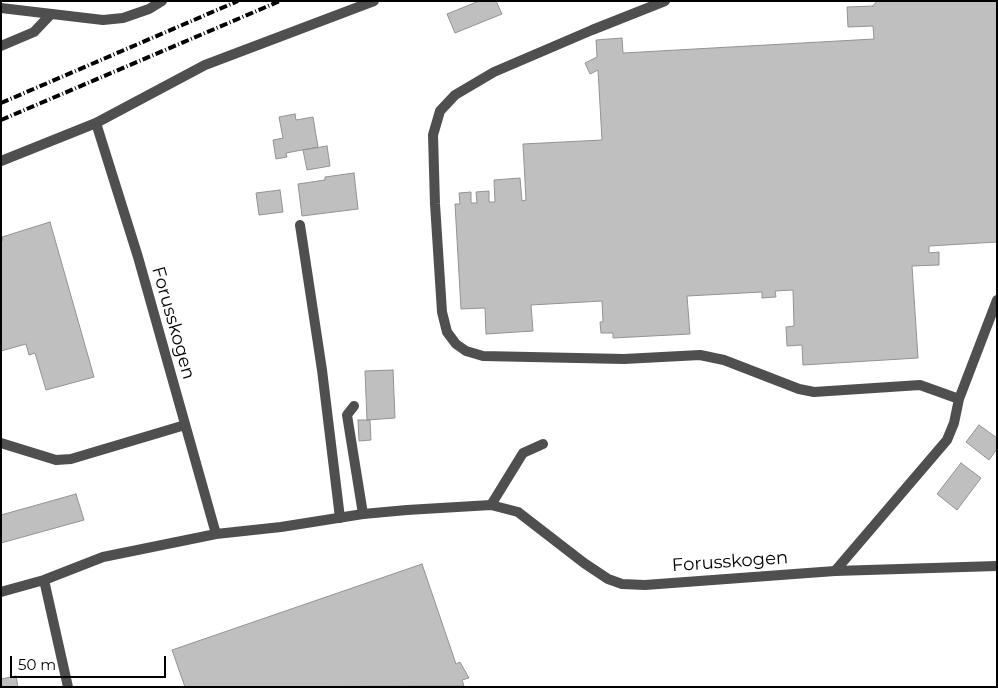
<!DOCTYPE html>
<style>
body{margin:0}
#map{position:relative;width:998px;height:688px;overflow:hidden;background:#fff;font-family:Montserrat,sans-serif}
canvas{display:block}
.frame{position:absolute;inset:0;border:2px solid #000;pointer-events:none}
.scale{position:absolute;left:10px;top:656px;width:156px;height:22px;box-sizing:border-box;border:2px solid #000;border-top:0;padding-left:6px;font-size:15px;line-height:18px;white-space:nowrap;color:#000;-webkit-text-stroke:4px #fff;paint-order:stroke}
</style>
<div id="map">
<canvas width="998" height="688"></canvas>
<div class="frame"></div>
<div class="scale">50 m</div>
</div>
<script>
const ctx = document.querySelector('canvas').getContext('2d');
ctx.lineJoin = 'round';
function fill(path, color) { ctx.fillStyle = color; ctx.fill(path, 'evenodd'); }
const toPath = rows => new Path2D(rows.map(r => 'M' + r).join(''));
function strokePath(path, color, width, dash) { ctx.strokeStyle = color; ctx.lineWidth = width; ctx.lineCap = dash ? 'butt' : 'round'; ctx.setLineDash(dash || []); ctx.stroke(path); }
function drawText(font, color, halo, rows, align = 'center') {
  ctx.font = font + ' Montserrat,sans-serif'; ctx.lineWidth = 4.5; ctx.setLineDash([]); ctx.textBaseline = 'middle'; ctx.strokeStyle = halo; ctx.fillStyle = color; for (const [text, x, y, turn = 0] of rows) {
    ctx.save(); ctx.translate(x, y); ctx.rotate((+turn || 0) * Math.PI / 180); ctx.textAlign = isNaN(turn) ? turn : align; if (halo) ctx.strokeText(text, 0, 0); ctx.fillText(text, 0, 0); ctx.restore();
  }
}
const building = toPath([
 [479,1,496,1,502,14,455,33,447,14,479,1],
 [877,1,997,1,997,242,929,246,929,253,939,252,939,265,912,266,918,358,803,365,802,345,787,346,786,327,794,326,793,290,775,291,776,297,762,298,762,292,687,296,690,334,613,338,613,333,601,333,600,322,603,322,602,301,531,305,533,331,486,334,485,308,461,309,455,204,460,204,459,193,471,192,471,203,477,203,476,192,489,191,489,202,495,202,494,180,520,178,522,201,526,200,523,144,602,140,598,70,590,74,585,63,597,57,596,40,622,38,623,53,874,39,873,26,848,27,847,7,873,6,872,7,877,1],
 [295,114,296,120,313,117,318,147,286,153,287,157,276,159,273,140,283,138,279,117,295,114],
 [327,146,330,166,307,170,303,150,327,146],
 [354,173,358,209,302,216,298,184,325,180,325,177,354,173],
 [280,190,283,212,259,215,256,193,280,190],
 [50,222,94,377,46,390,35,353,29,355,26,344,1,351,1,241,3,240,2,237,50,222],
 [393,370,395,418,367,420,365,371,393,370],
 [358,420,370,420,371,440,359,441,358,420],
 [979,425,997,438,997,449,989,460,966,442,979,425],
 [961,463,981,478,957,510,937,494,961,463],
 [76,494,84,520,1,543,1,515,76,494],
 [422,564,456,664,460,662,469,678,462,680,464,686,185,687,172,650,422,564],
 [16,676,18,687,1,687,1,679,16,676]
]);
const service = toPath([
 [665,1,592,30,494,72,455,95,440,111,433,135,435,204,442,312,447,332,456,344,466,351,483,356,624,359,700,355,724,360,799,389,814,392,920,385,959,399],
 [1,46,34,32,51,14],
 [300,225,322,370,340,518],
 [354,406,347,415,363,514],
 [1,443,56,460,71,459,185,425],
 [491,505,523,453,543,444],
 [835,571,947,440,954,423,959,399,997,300]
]);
const minor = toPath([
 [1,8,103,20,123,18,149,9,162,1],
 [1,161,96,123,205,65,374,1],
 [216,534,281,527,363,514,407,510,491,505,518,512,584,563,608,579,622,584,645,585,835,571,997,566],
 [44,580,68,687],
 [1,592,44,580,103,557,216,534,138,257,96,123]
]);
const rail = toPath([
 [1,103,238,1],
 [1,120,280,1]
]);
const streetNames = [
 ["Forusskogen",173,323,74],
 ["Forusskogen",730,562,-4]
];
fill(building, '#bfbfbf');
strokePath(building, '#939393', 1);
strokePath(service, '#4f4f4f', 10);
strokePath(minor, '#4f4f4f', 10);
strokePath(rail, '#000', 4, [8, 2.5, 1, 2.5]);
drawText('18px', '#000', '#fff', streetNames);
</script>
